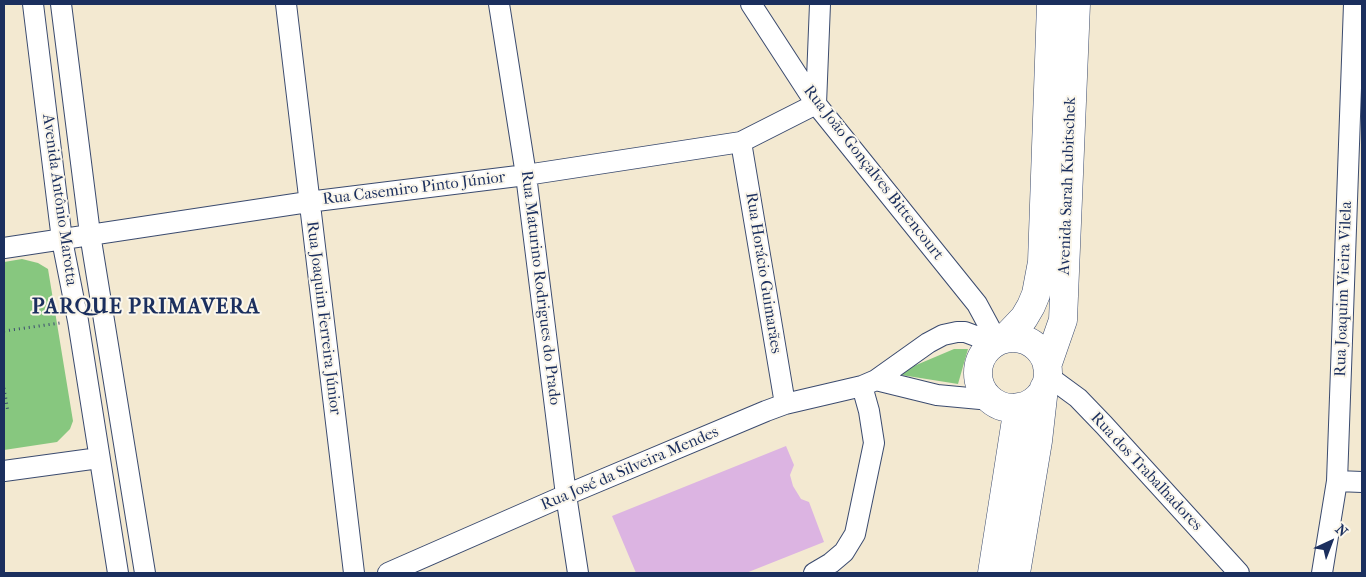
<!DOCTYPE html>
<meta charset="utf-8">
<style>
body{margin:0}
#map{position:relative;width:1366px;height:577px;overflow:hidden;background:#f3e9d1;font-family:"IM FELL French Canon",serif}
canvas{display:block}
.frame{position:absolute;inset:0;border:5px solid #1b2f5e;pointer-events:none}
.north{position:absolute;left:1306px;top:517px;width:50px;height:50px;-webkit-text-stroke:4px #fbf7ec;paint-order:stroke;rotate:43deg;font-size:14px;font-weight:700;line-height:20px;text-align:center;color:#1b2f5e}
.north::after{content:'';display:block;margin:auto;width:18px;height:22px;background:#1b2f5e;clip-path:polygon(50% 0,100% 100%,50% 72%,0 100%)}
</style>
<div id="map">
<canvas width="1366" height="577"></canvas>
<div class="frame"></div>
<div class="north">N</div>
</div>
<script>
const ctx = document.querySelector('canvas').getContext('2d');
ctx.lineJoin = 'round';
function fill(path, color) { ctx.fillStyle = color; ctx.fill(path, 'evenodd'); }
const toPath = rows => new Path2D(rows.map(r => 'M' + r).join(''));
function strokePath(path, color, width, dash) { ctx.strokeStyle = color; ctx.lineWidth = width; ctx.lineCap = dash ? 'butt' : 'round'; ctx.setLineDash(dash || []); ctx.stroke(path); }
function drawText(font, color, halo, rows, align = 'center') {
  ctx.font = font + ' "IM FELL French Canon",serif'; ctx.lineWidth = 4; ctx.setLineDash([]); ctx.textBaseline = 'middle'; ctx.strokeStyle = halo; ctx.fillStyle = color; for (const [text, x, y, turn = 0] of rows) {
    ctx.save(); ctx.translate(x, y); ctx.rotate((+turn || 0) * Math.PI / 180); ctx.textAlign = isNaN(turn) ? turn : align; if (halo) ctx.strokeText(text, 0, 0); ctx.fillText(text, 0, 0); ctx.restore();
  }
}
const green = toPath([
 [22,259,38,263,48,269,73,421,70,429,57,442,4,450,4,262],
 [954,349,968,349,958,384,895,374]
]);
const building = toPath([
 [786,446,794,465,790,475,793,486,801,499,809,502,824,542,746,573,636,573,612,516]
]);
const path = toPath([
 [4,331,60,323],
 [4,388,8,412]
]);
const street = toPath([
 [33,4,62,240,78,321,118,573],
 [61,4,90,234,145,573],
 [286,4,354,573],
 [499,4,526,175,566,495,578,573],
 [751,4,816,104,977,304,997,341],
 [816,104,820,4],
 [741,142,785,404],
 [4,248,308,202,526,175,741,142,816,104],
 [1048,376,1078,398,1104,425,1239,573],
 [876,380,937,395,991,400],
 [4,471,99,458],
 [1337,481,1362,482],
 [388,573,566,495,766,411,785,404,862,386,876,380,928,343,943,335,957,332,965,332,981,338,989,347],
 [814,573,831,563,844,552,855,534,874,443,869,411,862,386],
 [1322,573,1337,481,1354,4]
]);
const secondary = toPath([
 [1005,338,1024,318,1031,306,1036,294,1042,262,1051,4],
 '978 373a35 35 0 1 1 70 0a35 35 0 1 1-70 0Z',
 [1047,366,1063,320,1076,4],
 [992,573,1018,407],
 [1016,573,1038,441,1044,388]
]);
const streetNames = [
 ["Rua João Gonçalves Bittencourt",873,173,52],
 ["Avenida Sarah Kubitschek",1068,186,-88],
 ["Rua Casemiro Pinto Júnior",414,189,-7],
 ["Avenida Antônio Marotta",59,200,82],
 ["Rua Horácio Guimarães",763,273,81],
 ["Rua Maturino Rodrigues do Prado",540,288,83],
 ["Rua Joaquim Vieira Vilela",1344,289,-88],
 ["Rua Joaquim Ferreira Júnior",323,318,83],
 ["Rua José da Silveira Mendes",630,469,-23],
 ["Rua dos Trabalhadores",1146,472,47]
];
const districtNames = [
 ["PARQUE PRIMAVERA",146,308]
];
fill(green, '#87c77f');
fill(building, '#dcb4e2');
strokePath(street, '#3b4b6f', 22);
strokePath(secondary, '#3b4b6f', 29);
strokePath(path, '#3b4b6f', 3, [1, 4]);
strokePath(street, '#fff', 20);
strokePath(secondary, '#fff', 28);
drawText('16px', '#1b2f5e', '#fbf7ec', streetNames);
ctx.letterSpacing = '1px';
drawText('bold 21px', '#1b2f5e', '#fbf7ec', districtNames);
ctx.letterSpacing = '0px';
</script>
